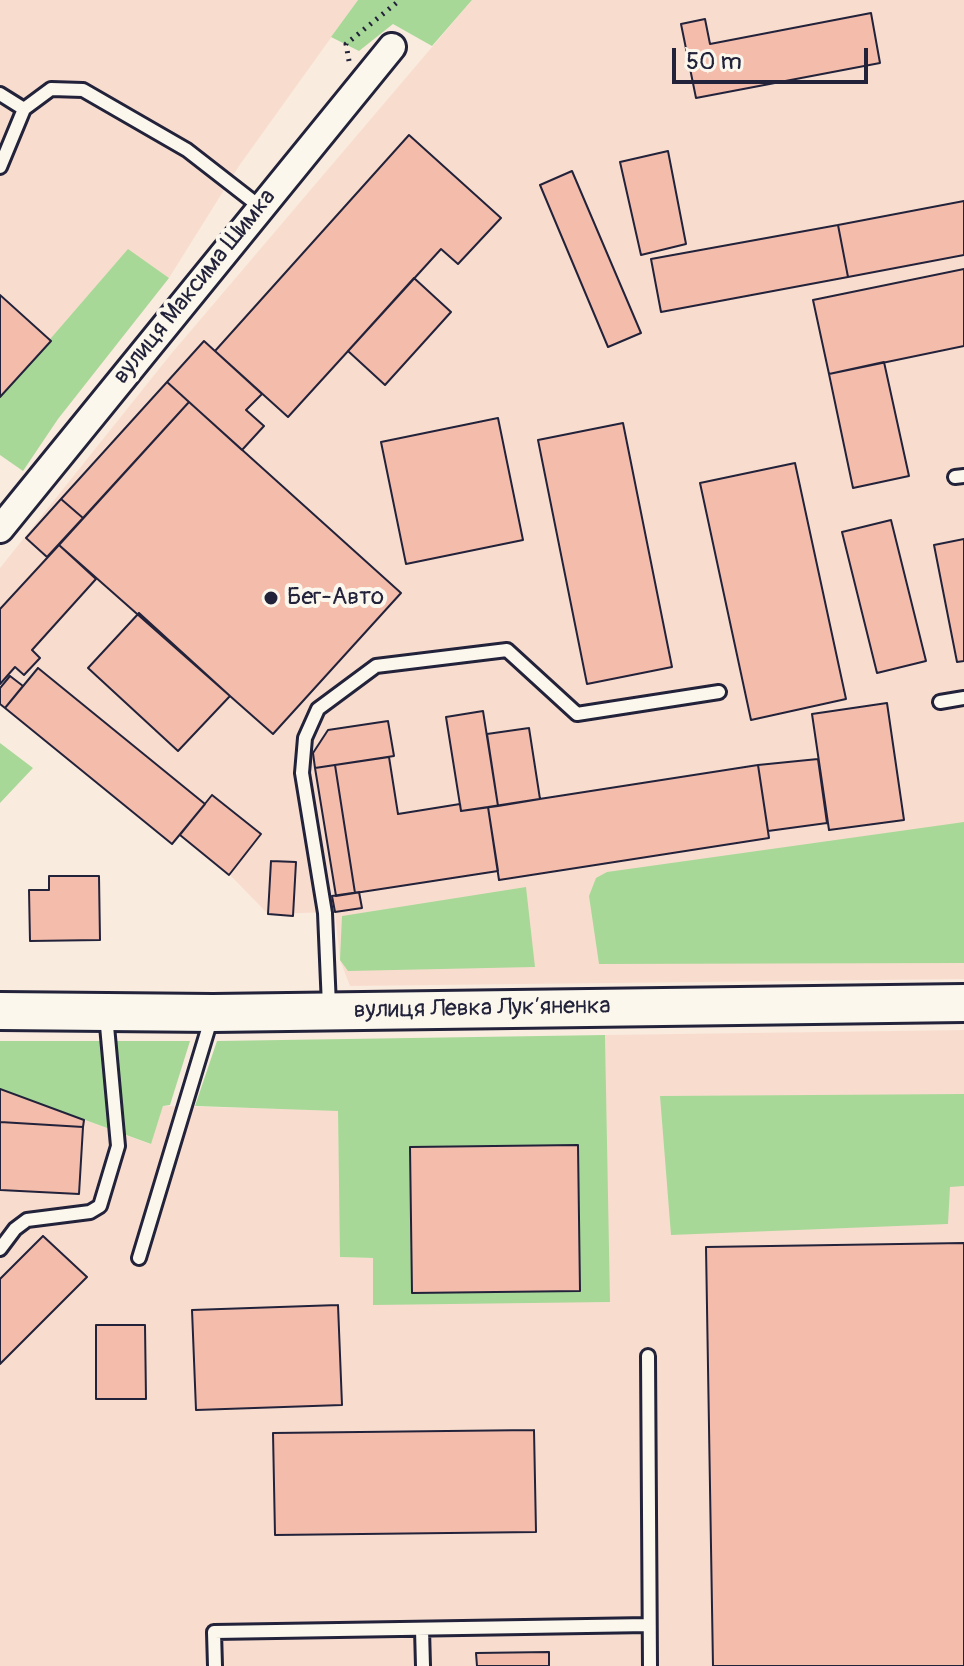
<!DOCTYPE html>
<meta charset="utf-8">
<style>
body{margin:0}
#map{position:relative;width:964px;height:1666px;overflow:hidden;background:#faebdf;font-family:Pangolin,sans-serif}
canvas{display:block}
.scale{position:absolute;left:672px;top:48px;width:196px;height:36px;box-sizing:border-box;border:4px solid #22223b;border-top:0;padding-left:10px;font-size:24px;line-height:28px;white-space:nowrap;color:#22223b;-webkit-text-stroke:6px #fbf7ec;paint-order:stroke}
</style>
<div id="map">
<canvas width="964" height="1666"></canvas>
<div class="scale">50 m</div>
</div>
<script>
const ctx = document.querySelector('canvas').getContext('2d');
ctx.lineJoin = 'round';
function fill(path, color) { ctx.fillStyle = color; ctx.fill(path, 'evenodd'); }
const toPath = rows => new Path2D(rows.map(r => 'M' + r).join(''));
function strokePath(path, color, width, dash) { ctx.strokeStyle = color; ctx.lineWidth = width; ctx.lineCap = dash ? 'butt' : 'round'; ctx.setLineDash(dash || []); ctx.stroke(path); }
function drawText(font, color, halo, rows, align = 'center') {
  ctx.font = font + ' Pangolin,sans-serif'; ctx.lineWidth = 8; ctx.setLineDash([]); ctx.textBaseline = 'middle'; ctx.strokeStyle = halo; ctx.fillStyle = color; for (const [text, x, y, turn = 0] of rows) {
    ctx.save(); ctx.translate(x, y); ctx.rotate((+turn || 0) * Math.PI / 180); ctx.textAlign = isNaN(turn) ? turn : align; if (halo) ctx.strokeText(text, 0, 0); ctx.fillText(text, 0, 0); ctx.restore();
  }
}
const built = toPath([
 [0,0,358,0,239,166,169,278,128,250,0,397],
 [472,0,964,0,964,979,350,986,340,960,335,912,268,914,229,874,180,835,172,844,0,705,0,568,171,354],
 [964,1030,964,1666,0,1666,0,1089,150,1144,163,1106,338,1110,341,1257,374,1258,609,1302,605,1035]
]);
const green = toPath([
 [358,0,472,0,432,46,393,24,359,51,331,37],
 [128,249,169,278,58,419,23,471,0,455,0,397],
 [0,743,33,768,0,803],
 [964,822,964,963,599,964,589,896,596,878,607,872],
 [526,887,535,967,348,971,340,960,342,916],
 [605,1035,610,1302,373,1305,373,1258,340,1257,338,1111,195,1106,217,1041],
 [0,1041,190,1041,170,1105,163,1106,151,1144,0,1089],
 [964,1094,964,1186,950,1187,948,1224,671,1235,660,1096]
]);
const building = toPath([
 [871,13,880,63,696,98,681,24,705,19,710,44,871,13],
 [409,135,501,218,458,264,441,249,288,417,215,351,409,135],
 [668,151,686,244,641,255,620,162,668,151],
 [572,171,641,333,608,347,540,185,572,171],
 [964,201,964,255,848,277,838,225,964,201],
 [838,225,848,277,661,312,651,259,838,225],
 [964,269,964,346,829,374,813,300,964,269],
 [414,278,451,312,385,385,348,351,414,278],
 [0,295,51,341,0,397,0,295],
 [204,341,262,394,246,410,264,426,242,450,167,382,204,341],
 [884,362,909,476,853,488,829,374,884,362],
 [167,382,189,402,83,518,61,499,167,382],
 [189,402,401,593,273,734,59,545,189,402],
 [498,418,523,540,406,564,381,442,498,418],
 [623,423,672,667,587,684,538,440,623,423],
 [795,463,846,699,751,720,700,483,795,463],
 [61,499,83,518,47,557,26,538,61,499],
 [891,520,926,661,877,673,842,532,891,520],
 [964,539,964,661,957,662,934,545,964,539],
 [59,545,96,579,32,650,40,658,24,675,15,667,0,684,0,609,59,545],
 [139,613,230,696,178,751,88,668,139,613],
 [38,668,205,804,172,844,5,708,38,668],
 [10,676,23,686,5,708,0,704,0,688,10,676],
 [887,703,904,820,829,830,812,714,887,703],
 [483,711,498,806,461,811,446,717,483,711],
 [388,721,394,756,315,768,313,753,328,730,388,721],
 [529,728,540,799,498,806,487,734,529,728],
 [389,757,398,814,460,804,461,811,488,807,498,871,355,893,335,765,389,757],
 [818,759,827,823,768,831,758,765,818,759],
 [335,765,355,893,336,896,315,768,335,765],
 [758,765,769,838,499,880,488,807,758,765],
 [212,795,261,834,229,875,180,835,212,795],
 [271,861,296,862,293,916,268,914,271,861],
 [49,876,99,876,100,940,30,941,29,890,49,890,49,876],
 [359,892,362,908,335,912,332,896,359,892],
 [0,1089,84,1120,83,1127,0,1122,0,1089],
 [0,1122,83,1127,79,1194,0,1190,0,1122],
 [578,1145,580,1291,412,1293,410,1147,578,1145],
 [43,1236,87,1277,0,1364,0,1279,43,1236],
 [964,1243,964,1666,713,1666,706,1247,964,1243],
 [338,1305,342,1405,196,1410,192,1310,338,1305],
 [96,1325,145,1325,146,1399,96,1399,96,1325],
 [534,1430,536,1532,275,1535,273,1433,534,1430],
 [549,1652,549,1666,477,1666,476,1653,549,1652]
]);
const path = toPath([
 [349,61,346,44,400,0]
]);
const lane = toPath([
 [0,94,24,109,51,89,83,90,187,150,259,206],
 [0,167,24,109],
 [955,477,964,476],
 [940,702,964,698],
 [329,1006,325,913,302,773,305,738,318,709,376,666,507,650,577,714,719,692],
 [0,1249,15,1229,27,1220,90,1212,100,1206,118,1146,106,1015],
 [139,1258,212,1016],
 [648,1356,650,1666],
 [422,1629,423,1666],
 [215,1666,214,1632,649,1625]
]);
const street = toPath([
 [0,529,392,47]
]);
const secondary = toPath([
 [0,1011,213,1013,964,1003]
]);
const markers = [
 [271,598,8,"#22223b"]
];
const streetNames = [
 ["вулиця Максима Шимка",195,287,-51],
 ["вулиця Левка Лукʼяненка",482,1009,-1]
];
const poiNames = [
 ["Бег-Авто",287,598]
];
fill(built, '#f8ddcf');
fill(green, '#a8d898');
fill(building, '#f4bcab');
strokePath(building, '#22223b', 2);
strokePath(lane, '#22223b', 18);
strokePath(street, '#22223b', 32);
strokePath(secondary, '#22223b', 42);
strokePath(path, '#22223b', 5, [2, 6]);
strokePath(lane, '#fbf7ec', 12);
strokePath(street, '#fbf7ec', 26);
strokePath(secondary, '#fbf7ec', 36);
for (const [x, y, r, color] of markers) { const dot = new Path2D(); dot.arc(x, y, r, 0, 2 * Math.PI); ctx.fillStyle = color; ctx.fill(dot); strokePath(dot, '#fbf7ec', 3); }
drawText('24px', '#22223b', '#fbf7ec', streetNames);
drawText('24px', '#22223b', '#fbf7ec', poiNames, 'left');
</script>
